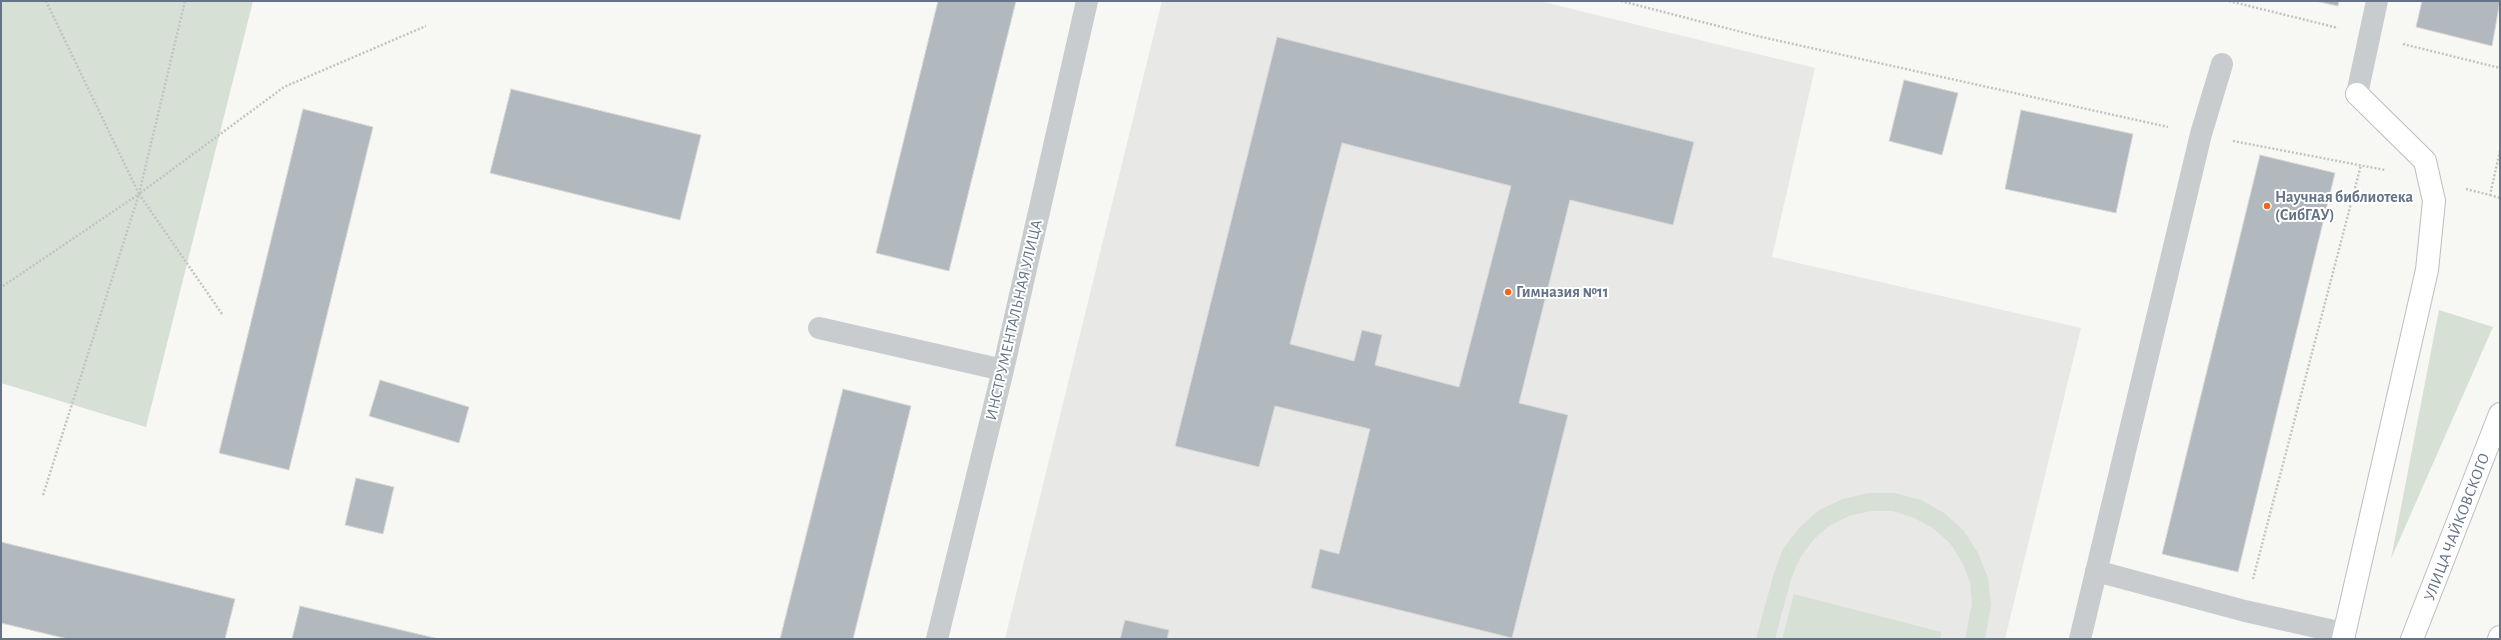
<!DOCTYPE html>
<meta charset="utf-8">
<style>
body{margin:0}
#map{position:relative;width:2501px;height:640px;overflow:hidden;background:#f7f7f4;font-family:"Alegreya Sans",sans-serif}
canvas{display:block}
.frame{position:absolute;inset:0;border:2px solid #647387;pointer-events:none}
</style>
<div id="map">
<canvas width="2501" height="640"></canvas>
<div class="frame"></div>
</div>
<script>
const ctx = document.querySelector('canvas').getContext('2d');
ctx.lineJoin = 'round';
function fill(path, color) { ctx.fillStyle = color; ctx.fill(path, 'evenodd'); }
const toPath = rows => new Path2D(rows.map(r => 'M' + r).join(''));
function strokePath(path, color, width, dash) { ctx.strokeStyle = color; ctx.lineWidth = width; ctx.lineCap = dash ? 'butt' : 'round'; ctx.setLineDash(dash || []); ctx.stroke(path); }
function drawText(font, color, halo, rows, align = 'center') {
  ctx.font = font + ' "Alegreya Sans",sans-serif'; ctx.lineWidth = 4; ctx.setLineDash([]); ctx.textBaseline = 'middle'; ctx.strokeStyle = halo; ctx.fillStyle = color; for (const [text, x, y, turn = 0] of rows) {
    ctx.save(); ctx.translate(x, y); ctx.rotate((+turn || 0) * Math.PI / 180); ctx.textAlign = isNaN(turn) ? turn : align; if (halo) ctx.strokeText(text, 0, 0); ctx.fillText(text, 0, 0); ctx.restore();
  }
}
const built = toPath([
 [1162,1,1539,1,1815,68,1772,257,2081,328,2005,639,1005,639]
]);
const green = toPath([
 [1,1,253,1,146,427,1,383],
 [2439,310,2493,327,2391,559],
 [1868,493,1895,493,1921,500,1944,513,1964,531,1978,553,1988,578,1991,604,1985,639,1965,639,1972,604,1970,582,1962,562,1950,543,1933,528,1914,518,1893,511,1871,511,1849,516,1829,526,1813,540,1800,558,1791,579,1775,639,1756,639,1774,573,1783,549,1799,528,1819,510,1843,499],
 [1794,594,1941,632,1940,639,1782,639]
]);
const building = toPath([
 [938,1,1016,1,949,271,876,253,938,1],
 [2315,1,2339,1,2338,6,2315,1],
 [2422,1,2500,1,2492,46,2416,27,2422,1],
 [1277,37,1694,142,1673,225,1570,200,1519,403,1568,415,1512,638,1311,588,1320,549,1339,554,1370,429,1275,406,1259,467,1175,446,1277,37],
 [1342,143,1511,186,1459,387,1375,365,1382,335,1362,330,1354,361,1290,344,1342,143],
 [1904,80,1958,93,1942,155,1889,141,1904,80],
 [511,89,701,135,680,220,490,173,511,89],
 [303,109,373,127,289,470,219,453,303,109],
 [2021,110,2133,134,2116,213,2005,189,2021,110],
 [2260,155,2335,173,2238,572,2162,554,2260,155],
 [380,380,469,407,459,443,369,416,380,380],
 [843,389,911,406,853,639,780,639,843,389],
 [356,478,394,487,383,534,345,525,356,478],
 [1,542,235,599,225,639,68,639,1,623,1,542],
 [300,606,439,639,292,639,300,606],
 [1125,620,1169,630,1167,639,1120,639,1125,620]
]);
const path = toPath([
 [46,1,139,194,284,87,426,26],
 [1621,1,1757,36,2168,127],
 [2229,1,2338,28],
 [2403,44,2500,68],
 [2233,141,2385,170],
 [2466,189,2490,195,2500,151],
 [2490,195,2500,198],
 [3,286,139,194,222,314],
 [43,495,139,194,185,1],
 [2253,579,2361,165]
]);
const minor = toPath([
 [2357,94,2377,1],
 [819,328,1003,370],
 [2096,571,2245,611,2343,633],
 [937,639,1003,370,1087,1],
 [2080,639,2201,134,2222,64]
]);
const major = toPath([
 [2343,639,2427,270,2434,201,2425,161,2357,94],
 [2412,639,2500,414],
 [2499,639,2500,637]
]);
const markers = [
 [2267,206,4,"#f1651a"],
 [1508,292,4,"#f1651a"]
];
const poiNames = [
 ["Научная библиотека",2275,197],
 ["(СибГАУ)",2275,215],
 ["Гимназия №11",1516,292]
];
const streetNames = [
 ["ИНСТРУМЕНТАЛЬНАЯ УЛИЦА",1014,320,-77],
 ["УЛИЦА ЧАЙКОВСКОГО",2457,527,-69]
];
fill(built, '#e8e8e7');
fill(green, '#d7e0d4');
fill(building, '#b1b8be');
strokePath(building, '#d8d9d6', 1);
strokePath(major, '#bbbec2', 24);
strokePath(path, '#c2c3c5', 2.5, [2, 2]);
strokePath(minor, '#c9cccf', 22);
strokePath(major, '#fff', 22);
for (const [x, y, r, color] of markers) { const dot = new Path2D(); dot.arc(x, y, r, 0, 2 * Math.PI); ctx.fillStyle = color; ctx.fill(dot); strokePath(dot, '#fff', 1.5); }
drawText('bold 16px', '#647387', '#fff', poiNames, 'left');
drawText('16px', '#647387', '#fff', streetNames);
</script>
